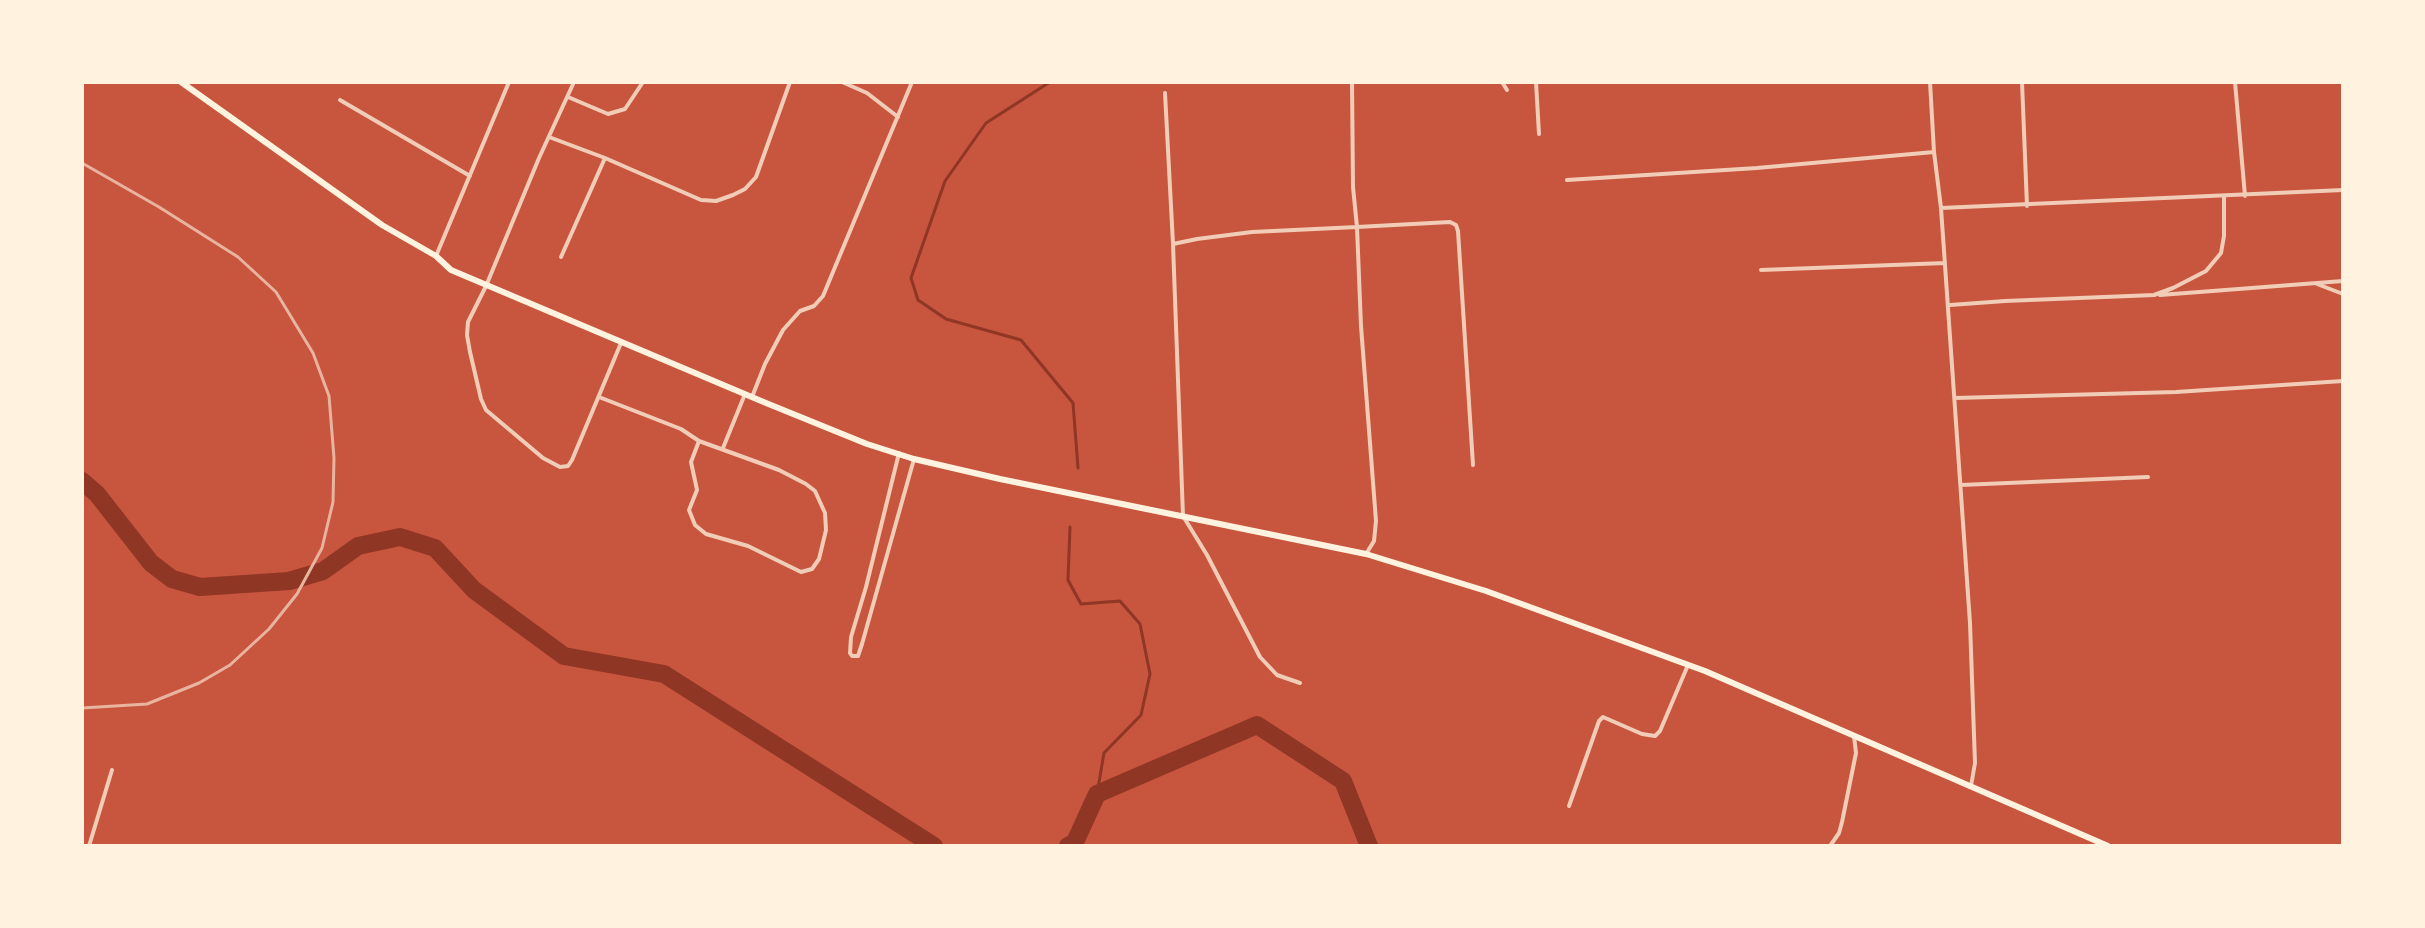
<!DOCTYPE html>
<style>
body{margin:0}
#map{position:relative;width:2425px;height:928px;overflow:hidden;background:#c8553d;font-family:Overpass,sans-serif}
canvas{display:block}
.frame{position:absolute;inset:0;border:84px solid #fff3e0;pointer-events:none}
</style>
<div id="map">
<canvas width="2425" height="928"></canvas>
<div class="frame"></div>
</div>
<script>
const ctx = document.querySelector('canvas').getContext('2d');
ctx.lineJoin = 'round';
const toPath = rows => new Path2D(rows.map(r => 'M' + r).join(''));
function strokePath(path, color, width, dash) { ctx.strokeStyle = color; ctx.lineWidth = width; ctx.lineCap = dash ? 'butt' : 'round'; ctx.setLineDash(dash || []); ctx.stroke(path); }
const stream = toPath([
 [1050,82,986,123,945,181,911,278,918,300,946,319,1021,340,1073,403,1078,468],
 [1070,527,1068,580,1081,604,1120,601,1140,624,1150,674,1141,715,1104,753,1097,794]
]);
const river = toPath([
 [82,481,97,494,151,563,172,579,200,587,289,581,323,571,358,546,400,537,435,548,474,590,564,656,664,674,934,846],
 [1068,846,1075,842,1097,794,1257,725,1343,781,1369,846]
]);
const minor = toPath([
 [574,82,539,158,486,286,468,322,467,335,470,352,481,399,486,410,543,458,560,467,568,466,572,460,621,343],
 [842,82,867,93,898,117],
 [1352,82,1353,187,1357,227,1450,222,1456,225,1458,231,1473,465],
 [1502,82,1507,90],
 [1536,82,1539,134],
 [1930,82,1934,152,1941,208],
 [2022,82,2027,206],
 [2235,82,2245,196],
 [1165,93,1173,244],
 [568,97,608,114,625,109,643,82],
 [340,100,470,176],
 [549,137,605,158,561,257],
 [605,158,701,200,716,201,733,195,745,189,756,177,790,82],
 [1567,180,1757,168,1934,152],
 [436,256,509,82],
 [1761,270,1945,263],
 [2317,284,2343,294],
 [2160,295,2343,281],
 [1950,305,2005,301,2154,295,2173,288,2206,271,2221,253,2224,236,2224,197],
 [599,397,681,429,699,441,779,470,806,484,815,491,825,513,826,530,819,559,812,569,801,572,748,546,706,534,695,525,689,510,697,490,691,462,699,441],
 [752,397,765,364,783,330,800,311,814,306,823,296,912,82],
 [1955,398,2176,392,2343,381],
 [723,448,745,394],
 [899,453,866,587,851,637,850,653,852,656,858,656,862,644,914,459],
 [1961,485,2148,477],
 [1300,683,1277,675,1260,657,1207,555,1183,516,1173,244,1197,239,1252,232,1357,227,1361,326,1376,521,1374,541,1366,554],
 [1971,786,1975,763,1970,623,1941,208,2343,190],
 [1569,806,1599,721,1603,717,1642,734,1655,736,1660,731,1688,665],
 [89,846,112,770],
 [1830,846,1839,833,1842,822,1856,753,1854,736]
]);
const secondary = toPath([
 [181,82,382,225,436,256,451,270,766,403,867,444,914,459,1000,479,1366,554,1486,591,1705,671,2108,846]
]);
const rail = toPath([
 [82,163,159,207,238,257,276,292,313,353,329,396,334,458,333,502,322,548,297,594,269,629,230,665,199,683,147,704,82,708]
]);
strokePath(stream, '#8f3625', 3);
strokePath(river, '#8f3625', 18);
strokePath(minor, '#f1ccb7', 4);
strokePath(secondary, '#fff3e0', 6);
strokePath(rail, '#e9b49f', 3);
</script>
